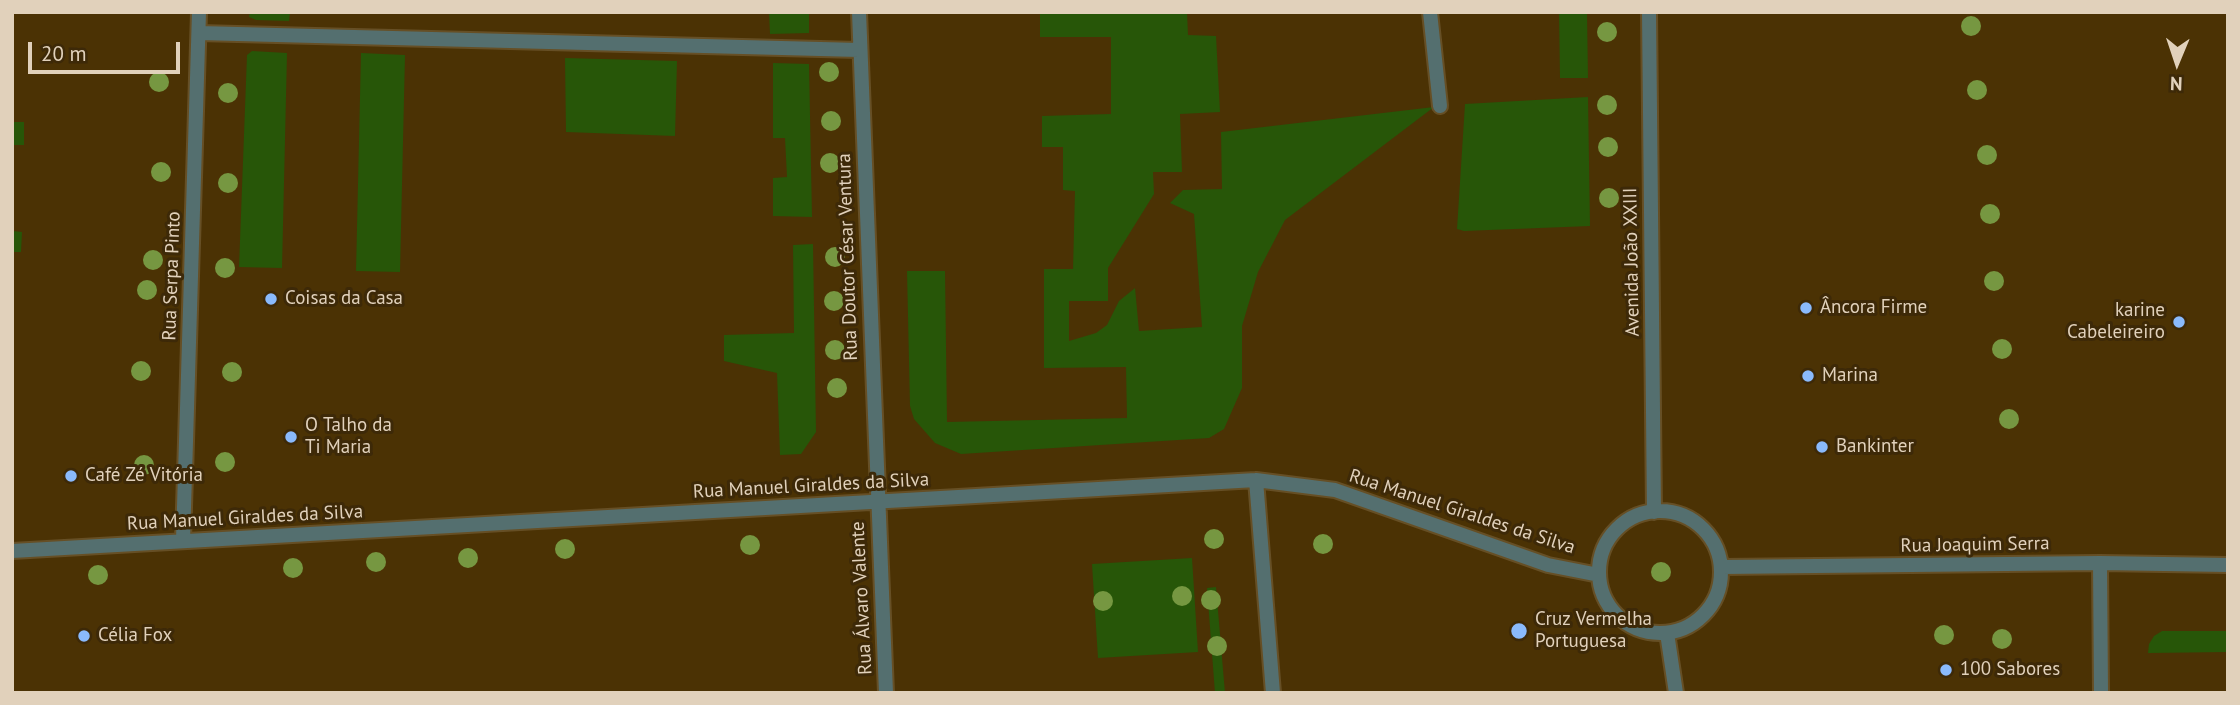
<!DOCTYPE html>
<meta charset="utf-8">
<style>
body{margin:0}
#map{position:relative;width:2240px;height:705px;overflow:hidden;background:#4b3204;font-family:"PT Sans",sans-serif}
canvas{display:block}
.frame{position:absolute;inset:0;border:14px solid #e1d1bb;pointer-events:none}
.north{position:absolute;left:2142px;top:28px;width:70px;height:70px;-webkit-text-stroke:5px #3d2908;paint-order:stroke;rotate:182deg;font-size:19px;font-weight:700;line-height:28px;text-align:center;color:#e1d1bb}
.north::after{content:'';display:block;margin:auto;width:24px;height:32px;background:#e1d1bb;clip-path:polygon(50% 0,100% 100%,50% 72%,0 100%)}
.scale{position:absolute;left:28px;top:42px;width:152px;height:32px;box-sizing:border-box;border:4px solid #e1d1bb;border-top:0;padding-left:9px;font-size:21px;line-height:24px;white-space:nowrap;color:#e1d1bb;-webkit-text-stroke:5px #3d2908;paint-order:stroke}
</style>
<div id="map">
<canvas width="2240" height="705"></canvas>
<div class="frame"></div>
<div class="north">N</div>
<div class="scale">20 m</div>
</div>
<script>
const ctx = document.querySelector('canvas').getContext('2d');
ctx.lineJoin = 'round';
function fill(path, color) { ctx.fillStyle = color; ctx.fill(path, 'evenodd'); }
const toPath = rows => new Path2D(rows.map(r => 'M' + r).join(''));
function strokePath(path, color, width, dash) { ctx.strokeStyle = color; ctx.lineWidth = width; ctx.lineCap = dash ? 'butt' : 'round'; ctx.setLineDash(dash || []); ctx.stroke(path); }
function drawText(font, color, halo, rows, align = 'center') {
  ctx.font = font + ' "PT Sans",sans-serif'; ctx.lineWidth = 6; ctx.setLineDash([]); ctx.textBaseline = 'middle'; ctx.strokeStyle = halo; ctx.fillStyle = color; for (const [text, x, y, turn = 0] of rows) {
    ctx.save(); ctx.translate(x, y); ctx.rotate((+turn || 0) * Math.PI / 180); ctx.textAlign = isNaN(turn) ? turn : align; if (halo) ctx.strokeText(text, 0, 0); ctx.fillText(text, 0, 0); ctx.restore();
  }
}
const green = toPath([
 [250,12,290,12,289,21,256,20,249,17],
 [769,12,809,12,809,33,770,34],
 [1040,12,1187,12,1188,35,1216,36,1220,112,1180,114,1182,172,1153,172,1154,194,1108,268,1108,301,1069,301,1069,341,1096,333,1107,325,1119,301,1135,288,1139,331,1202,327,1194,214,1170,203,1183,190,1222,189,1221,132,1434,107,1285,220,1258,272,1242,326,1242,388,1224,429,1209,438,961,454,935,443,914,419,910,406,907,271,945,271,947,422,1127,418,1126,367,1044,368,1044,269,1073,269,1075,191,1063,190,1063,147,1042,147,1042,116,1111,114,1111,37,1040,37],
 [1559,12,1587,12,1588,78,1560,78],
 [252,51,287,53,282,268,239,267,247,55],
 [361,53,405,55,400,272,356,271],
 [565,58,677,61,675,136,566,132],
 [773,63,809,64,812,217,773,216,773,178,787,177,785,138,773,138],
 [1588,97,1590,226,1464,231,1457,229,1465,104],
 [12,122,24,122,24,145,14,145,13,231,22,232,21,252,12,252],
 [813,244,816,432,801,454,780,455,777,373,724,361,724,335,794,333,793,245],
 [1192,558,1198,652,1098,658,1092,564],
 [1216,587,1225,693,1215,693,1207,588],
 [2162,631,2228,631,2228,652,2148,653,2149,644,2154,636]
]);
const street = toPath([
 [859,12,886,693],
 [1430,12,1440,106],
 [1649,12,1654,512],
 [199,33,859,50],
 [1256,480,1273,693],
 '1599 572a61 61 0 1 1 122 0a61 61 0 1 1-122 0Z',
 [183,540,199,12],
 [12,551,1256,480,1335,490,1548,565,1599,575],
 [2100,563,2101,693],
 [1722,567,2100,563,2228,565],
 [1667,633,1676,693]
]);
const trees = [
 [1971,26],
 [1607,32],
 [829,72],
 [159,82],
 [1977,90],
 [228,93],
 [1607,105],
 [831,121],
 [1608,147],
 [1987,155],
 [830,163],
 [161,172],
 [228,183],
 [1609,198],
 [1990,214],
 [835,257],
 [153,260],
 [225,268],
 [1994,281],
 [147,290],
 [834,301],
 [2002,349],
 [835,350],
 [141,371],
 [232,372],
 [837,388],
 [2009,419],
 [225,462],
 [144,465],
 [1214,539],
 [1323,544],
 [750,545],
 [565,549],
 [468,558],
 [376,562],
 [293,568],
 [1661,572],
 [98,575],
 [1182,596],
 [1211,600],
 [1103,601],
 [1944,635],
 [2002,639],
 [1217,646]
];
const markers = [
 [271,299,7,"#8abafc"],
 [1806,308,7,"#8abafc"],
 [2179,322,7,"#8abafc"],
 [1808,376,7,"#8abafc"],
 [291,437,7,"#8abafc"],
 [1822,447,7,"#8abafc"],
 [71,476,7,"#8abafc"],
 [1519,631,9,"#8abafc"],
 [84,636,7,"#8abafc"],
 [1946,670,7,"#8abafc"]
];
const streetNames = [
 ["Rua Doutor César Ventura",848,257,-92],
 ["Avenida João XXIII",1632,262,-91],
 ["Rua Serpa Pinto",172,276,-88],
 ["Rua Manuel Giraldes da Silva",811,486,-3],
 ["Rua Manuel Giraldes da Silva",1462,512,18],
 ["Rua Manuel Giraldes da Silva",245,518,-3],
 ["Rua Joaquim Serra",1975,545,-1],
 ["Rua Álvaro Valente",862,598,-93]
];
const poiNames = [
 ["Coisas da Casa",285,299],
 ["Âncora Firme",1820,308],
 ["karine",2165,311,"right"],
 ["Cabeleireiro",2165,333,"right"],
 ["Marina",1822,376],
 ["O Talho da",305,426],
 ["Ti Maria",305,448],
 ["Bankinter",1836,447],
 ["Café Zé Vitória",85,476],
 ["Cruz Vermelha",1535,620],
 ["Portuguesa",1535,642],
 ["Célia Fox",98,636],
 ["100 Sabores",1960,670]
];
fill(green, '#275608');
strokePath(street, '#664f25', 18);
strokePath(street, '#546f6f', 14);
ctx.fillStyle = '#769741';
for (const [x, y] of trees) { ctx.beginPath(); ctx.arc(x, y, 10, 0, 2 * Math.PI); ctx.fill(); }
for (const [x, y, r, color] of markers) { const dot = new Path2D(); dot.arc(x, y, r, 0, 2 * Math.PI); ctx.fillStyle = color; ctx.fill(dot); strokePath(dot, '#3d2908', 2.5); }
drawText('19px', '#e1d1bb', '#3d2908', streetNames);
drawText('19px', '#e1d1bb', '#3d2908', poiNames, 'left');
</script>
